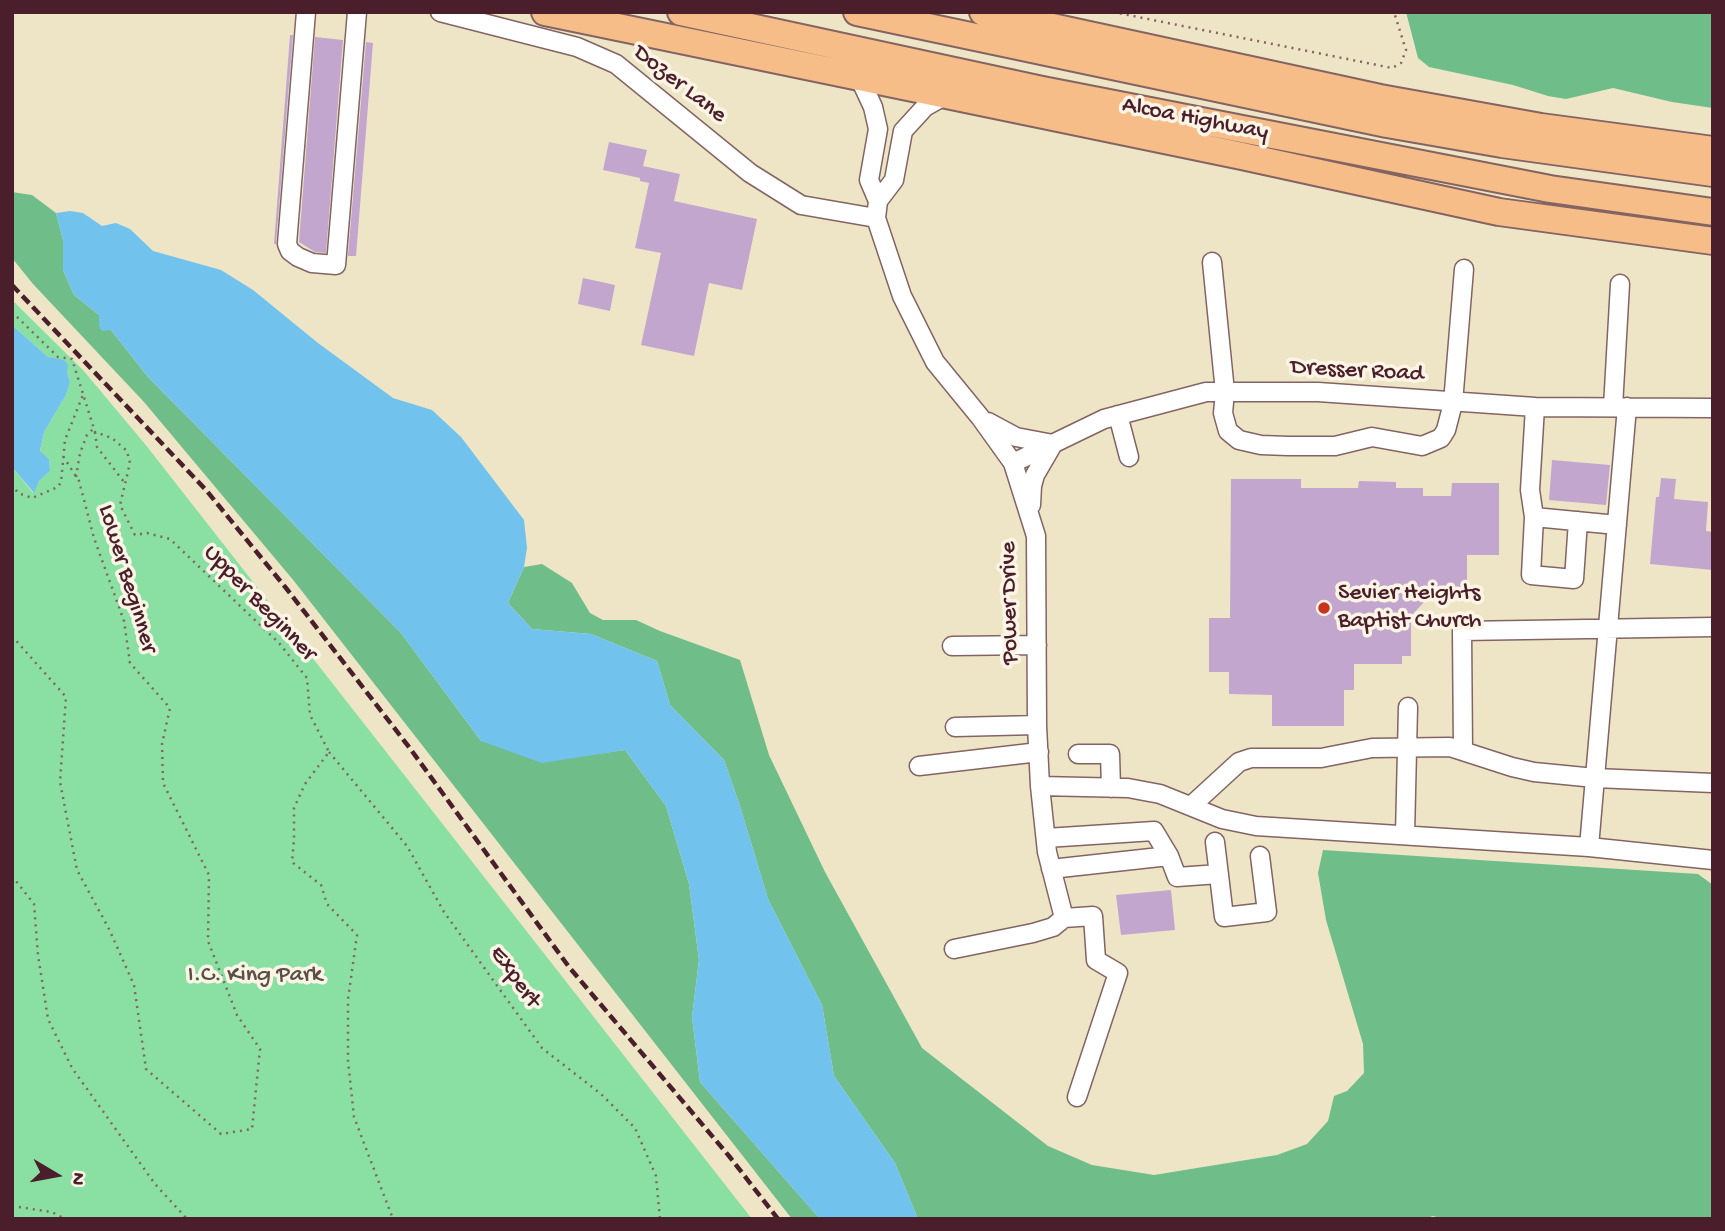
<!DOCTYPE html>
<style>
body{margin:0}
#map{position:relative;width:1725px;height:1231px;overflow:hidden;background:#eee5c7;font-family:"Gochi Hand",sans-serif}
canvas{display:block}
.frame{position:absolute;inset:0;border:14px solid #4a1f2b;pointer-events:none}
.north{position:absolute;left:21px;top:1140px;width:70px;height:70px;-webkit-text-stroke:5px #fcf5e5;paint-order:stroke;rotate:100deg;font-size:19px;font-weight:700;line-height:28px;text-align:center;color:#4a1f2b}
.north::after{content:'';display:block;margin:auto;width:24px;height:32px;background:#4a1f2b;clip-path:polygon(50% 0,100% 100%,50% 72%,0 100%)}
</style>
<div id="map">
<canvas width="1725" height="1231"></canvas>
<div class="frame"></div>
<div class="north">N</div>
</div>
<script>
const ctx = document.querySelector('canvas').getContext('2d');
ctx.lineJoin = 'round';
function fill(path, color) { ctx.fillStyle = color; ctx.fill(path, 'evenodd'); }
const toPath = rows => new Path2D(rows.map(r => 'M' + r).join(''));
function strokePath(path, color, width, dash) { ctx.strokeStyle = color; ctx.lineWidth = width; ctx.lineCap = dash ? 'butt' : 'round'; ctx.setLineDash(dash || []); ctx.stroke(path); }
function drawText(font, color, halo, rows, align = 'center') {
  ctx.font = font + ' "Gochi Hand",sans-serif'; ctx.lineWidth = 7; ctx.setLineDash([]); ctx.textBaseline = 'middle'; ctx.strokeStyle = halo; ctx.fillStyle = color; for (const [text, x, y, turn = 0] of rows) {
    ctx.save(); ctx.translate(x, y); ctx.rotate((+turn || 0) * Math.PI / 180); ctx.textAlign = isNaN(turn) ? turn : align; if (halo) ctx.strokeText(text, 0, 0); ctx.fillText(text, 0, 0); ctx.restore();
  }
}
const green = toPath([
 [12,300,83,370,145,444,752,1219,12,1219,12,467,33,493,39,481,50,471,49,459,40,452,44,432,66,395,70,382,67,372,57,360,48,357,12,325]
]);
const forest = toPath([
 [1406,12,1713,12,1713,108,1672,102,1613,88,1566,99,1548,96,1513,85,1429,67,1418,58],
 [12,192,32,195,56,213,63,240,63,270,74,295,99,315,99,326,111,330,148,377,401,633,481,741,596,754,625,750,666,806,689,884,699,960,692,1017,700,1082,820,1219,792,1219,294,581,144,402,33,284,12,258],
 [542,564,572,583,590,613,603,620,636,620,660,631,740,660,769,755,825,872,922,1048,1048,1146,1092,1165,1154,1175,1277,1155,1307,1144,1328,1121,1334,1096,1347,1091,1364,1073,1363,1044,1326,920,1318,873,1323,850,1698,874,1713,885,1713,1219,1443,1219,1433,1216,1424,1219,918,1219,895,1163,834,1076,822,1005,768,899,740,806,724,760,670,705,657,661,591,634,532,629,508,603,524,567]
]);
const water = toPath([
 [70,211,83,213,102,226,116,223,130,229,153,251,221,270,253,290,318,343,393,398,432,410,461,437,524,520,527,548,524,567,508,603,532,629,591,634,657,661,670,705,724,760,740,806,768,899,822,1005,834,1076,895,1163,918,1219,820,1219,700,1082,692,1017,699,960,689,884,666,806,625,750,542,763,481,741,401,633,148,377,111,330,102,331,99,326,99,315,74,295,63,270,63,240,56,213],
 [12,325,48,357,64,360,68,365,67,372,70,382,66,395,44,432,40,451,49,459,50,471,39,481,34,493,12,467]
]);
const building = toPath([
 [290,35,293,35,276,244,274,244],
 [315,37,343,40,326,253,315,252,299,242],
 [366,42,373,43,356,256,348,256],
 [609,142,647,150,643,166,680,174,674,201,757,219,742,290,709,283,694,356,641,345,661,253,635,248,649,183,640,181,640,178,603,170],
 [583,278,615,285,610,311,578,304],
 [1552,460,1610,465,1606,505,1549,500],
 [1661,478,1676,479,1674,499,1708,502,1706,531,1713,532,1713,570,1650,564,1656,497,1659,497],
 [1231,479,1301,479,1301,488,1358,488,1359,481,1396,482,1396,488,1423,488,1423,496,1451,496,1452,483,1499,483,1499,555,1467,555,1467,600,1426,600,1411,616,1411,656,1402,656,1402,664,1354,664,1354,690,1344,690,1344,726,1272,726,1272,695,1229,694,1229,672,1209,672,1209,618,1230,618],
 [1171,890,1175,930,1121,935,1116,895]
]);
const path = toPath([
 [1113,12,1392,68,1401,63,1406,50,1394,12],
 [12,312,58,357,72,359,95,432,112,438,127,451,130,463,120,505,135,535,147,533,170,539,279,643,307,678,310,715,329,752,305,784,294,808,294,840,292,862,321,885,327,904,357,935,348,999,348,1061,354,1117,393,1219],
 [95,432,97,447,124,482],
 [76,477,80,453,87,435,94,428],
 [12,484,18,493,32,498,58,487,61,482,65,440,83,395],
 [12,636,66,697,60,782,77,870,109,929,134,985,146,1069,221,1134,252,1129,260,1049,237,1015,208,941,209,875,163,783,162,744,170,708,130,663,124,621,94,538,79,481,63,456],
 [329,752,407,846,444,912,542,1048,601,1094,635,1128,656,1176,660,1219],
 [12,876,34,904,38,955,48,1019,72,1068,155,1184,187,1219],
 [12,1206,52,1212,65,1219]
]);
const minor = toPath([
 [306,12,287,244,290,251,298,257,312,263,336,265,357,12],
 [440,12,577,47,616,64,750,173,801,205,876,218],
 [859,77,873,107,878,129,869,180,878,201],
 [946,95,925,107,903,131,894,180,878,201,876,218,902,296,935,362,980,417,1013,463,1036,536,1037,725,1040,786,1047,852,1064,918],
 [1212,262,1225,392,1223,413,1228,431,1239,440,1261,445,1288,446,1335,446,1372,437,1422,446,1441,438,1446,430,1453,403,1464,269],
 [1535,407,1530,490,1534,517,1531,575,1574,579,1578,521],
 [1613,407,1620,284],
 [1118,415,1129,457],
 [988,422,1016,437,1053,444,1035,475,1032,486,1031,505],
 [1013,463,1104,419,1206,392,1318,392,1535,407,1713,408],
 [1534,517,1617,525],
 [952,646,1037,645],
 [955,727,1037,725],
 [1463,751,1462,631,1713,627],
 [1078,754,1110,754,1111,788],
 [919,766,1039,752],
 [1040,786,1128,788,1160,794,1222,819,1256,826,1589,847,1713,860],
 [1191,806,1239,762,1251,758,1321,758,1372,748,1450,747,1512,767,1534,772,1595,778,1713,783],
 [1405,835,1408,707],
 [1046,838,1154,831,1169,856,1177,877,1219,874],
 [1215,842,1224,917,1267,912,1260,856],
 [1589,847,1627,407],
 [1051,869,1169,856],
 [954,949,1033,933,1053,927,1064,918,1093,916,1096,960,1118,973,1077,1097]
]);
const highway = toPath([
 [545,12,1242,156,1499,212,1713,241],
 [681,12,1042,90,1550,189,1713,212],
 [857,12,1387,124,1502,144,1713,173],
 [983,12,1380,98,1541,127,1713,150]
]);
const rail = toPath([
 [12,285,206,490,286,588,409,747,569,967,729,1156,778,1219]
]);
const markers = [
 [1324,608,7,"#c8321e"]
];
const streetNames = [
 ["Dozer Lane",679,85,38],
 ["Alcoa Highway",1195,120,11],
 ["Dresser Road",1357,372,3],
 ["Lower Beginner",126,579,73],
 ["Power Drive",1011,603,-91],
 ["Upper Beginner",259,604,46],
 ["Expert",514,978,54]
];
const poiNames = [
 ["Sevier Heights",1338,594],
 ["Baptist Church",1338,622]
];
const parkNames = [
 ["I.C. King Park",255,976]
];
fill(green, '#8ae0a3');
fill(forest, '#6fbe89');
fill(water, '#71c2ec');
fill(building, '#c2a6cd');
strokePath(minor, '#836462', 21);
strokePath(highway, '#836462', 30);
strokePath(path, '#836462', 2.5, [2, 5]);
strokePath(minor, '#fff', 18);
strokePath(highway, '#f7bd88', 26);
strokePath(rail, '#4a1f2b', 4.5, [10, 5]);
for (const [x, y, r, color] of markers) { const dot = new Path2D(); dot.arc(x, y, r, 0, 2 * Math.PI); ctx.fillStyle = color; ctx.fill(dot); strokePath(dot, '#fcf5e5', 2.5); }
drawText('24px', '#4a1f2b', '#fcf5e5', streetNames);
drawText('24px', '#4a1f2b', '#fcf5e5', poiNames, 'left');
drawText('24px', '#5a4f49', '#fcf5e5', parkNames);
</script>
